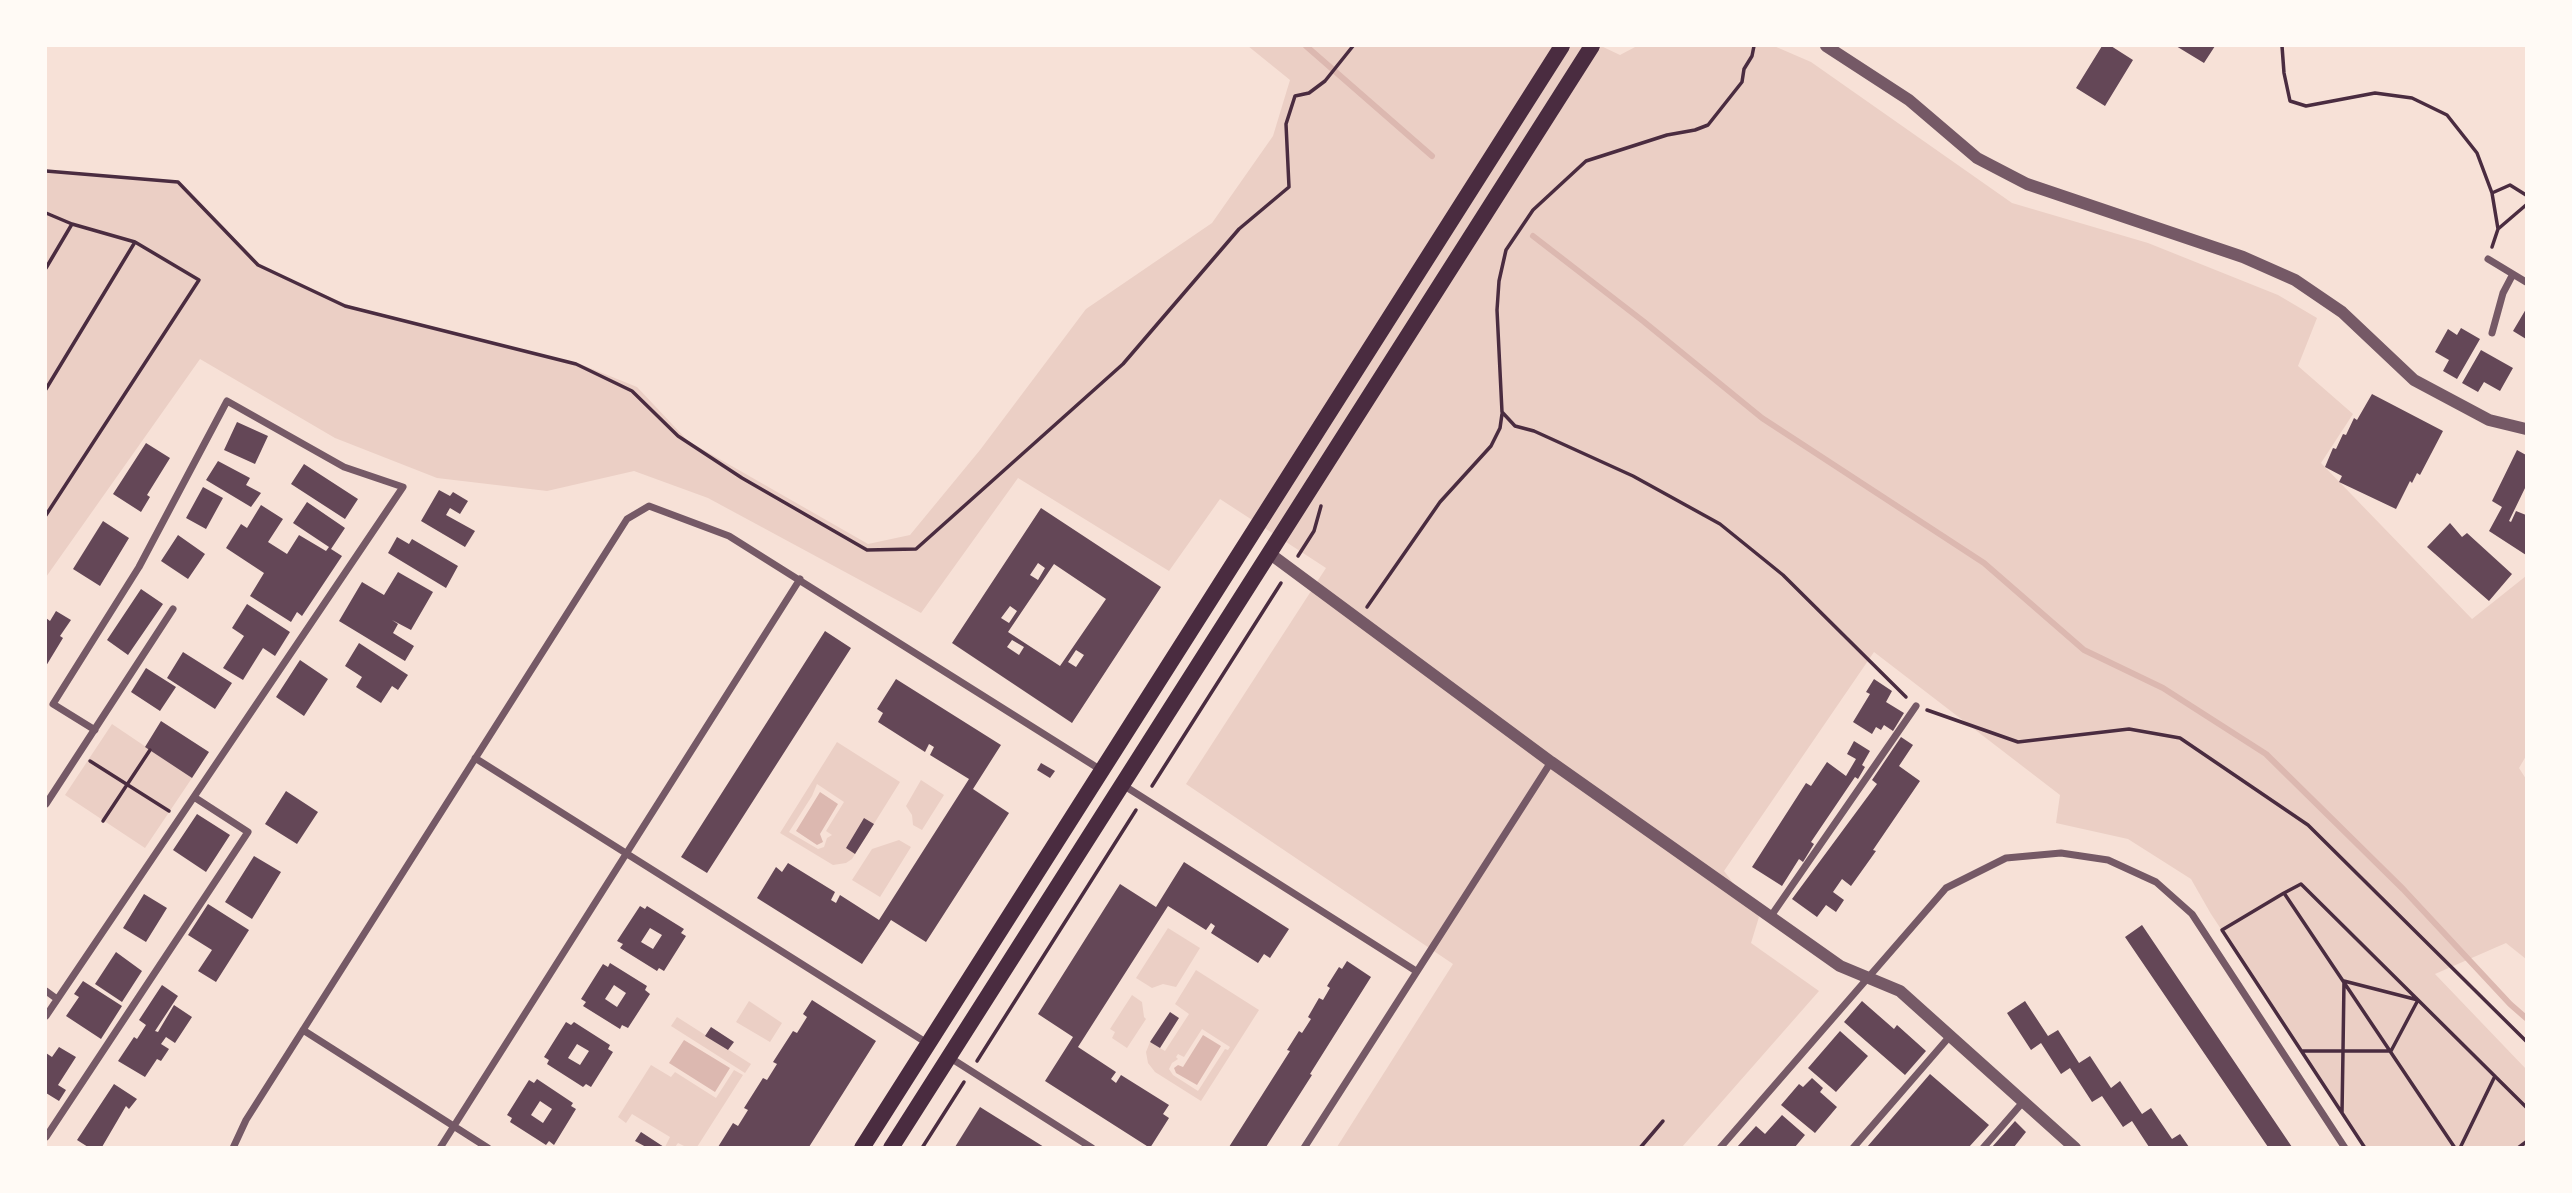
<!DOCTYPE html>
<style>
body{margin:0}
#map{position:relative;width:2572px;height:1193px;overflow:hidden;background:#f7e1d7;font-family:"Nunito Sans",sans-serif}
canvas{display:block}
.frame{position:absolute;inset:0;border:47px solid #fffaf5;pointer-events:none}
</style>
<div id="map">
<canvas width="2572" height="1193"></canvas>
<div class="frame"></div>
</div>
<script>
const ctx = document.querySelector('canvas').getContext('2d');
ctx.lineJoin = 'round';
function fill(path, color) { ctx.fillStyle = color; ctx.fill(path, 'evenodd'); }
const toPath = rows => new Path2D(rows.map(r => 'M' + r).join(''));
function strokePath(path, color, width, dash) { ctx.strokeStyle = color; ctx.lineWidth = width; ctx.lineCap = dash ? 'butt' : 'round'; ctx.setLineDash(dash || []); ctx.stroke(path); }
const green = toPath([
 [1248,46,1601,46,1620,55,1637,46,1774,46,1811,62,2012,203,2148,243,2278,295,2317,318,2298,366,2353,414,2321,463,2472,619,2526,576,2526,756,2519,768,2526,779,2526,959,2506,943,2435,974,2526,1069,2526,1147,2365,1147,2211,914,2191,879,2128,839,2056,823,2060,795,1874,652,1724,871,1759,917,1751,943,1819,991,1682,1147,1337,1147,1453,964,1186,784,1326,568,1220,499,1169,571,1018,478,921,613,708,498,634,471,547,491,437,478,335,438,200,359,46,577,46,171,178,182,258,265,285,278,351,306,580,364,637,387,688,441,868,544,910,535,980,450,1086,309,1212,223,1273,136,1290,80],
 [112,724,192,778,145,848,65,795],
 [837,742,900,782,852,859,846,863,833,865,780,833],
 [817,784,844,802,826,831,832,835,827,838,824,847,818,849,789,832,812,796],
 [921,780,944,795,922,830,913,825,912,815,906,806],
 [899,840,911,847,880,897,852,880,872,849],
 [1168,928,1200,948,1176,987,1163,984,1152,988,1136,978],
 [1196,970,1259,1010,1201,1101,1155,1072,1148,1063,1146,1052,1150,1042,1165,1051,1189,1014,1175,1004],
 [1202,1029,1230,1047,1228,1050,1225,1049,1198,1091,1173,1075,1169,1069,1172,1063,1178,1059,1176,1057,1178,1054,1184,1057],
 [1132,995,1142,1002,1144,1017,1146,1019,1127,1048,1112,1038,1115,1032,1110,1029],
 [749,1001,782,1023,770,1042,736,1022],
 [677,1017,751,1064,745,1073,671,1026],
 [651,1065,671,1077,675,1072,716,1098,734,1070,743,1075,697,1147,686,1147,678,1143,675,1147,665,1147,670,1137,632,1114,626,1123,618,1117]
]);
const water = toPath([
 [820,792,838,804,820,834,823,842,817,845,796,831],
 [1203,1035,1221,1046,1197,1085,1176,1073,1174,1068,1178,1065,1183,1067],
 [684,1040,730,1068,715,1092,669,1063]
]);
const stream = toPath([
 [1306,46,1432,156],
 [1533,236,1643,321,1762,418,1984,563,2084,650,2163,688,2266,754,2403,889,2510,1004,2526,1018]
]);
const building = toPath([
 [2102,46,2111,46,2133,60,2105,106,2076,88],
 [2176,46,2215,46,2204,63],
 [2526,309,2526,339,2513,331],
 [2461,328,2480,339,2457,379,2443,371,2449,360,2435,352,2448,329,2457,335],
 [2481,350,2513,368,2500,391,2484,382,2478,392,2462,383],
 [2372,394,2443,431,2420,475,2417,473,2412,483,2410,481,2396,509,2339,482,2342,476,2325,467,2333,448,2336,449,2343,434,2346,435,2354,418,2357,420],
 [237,422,268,436,255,464,224,450],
 [146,443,170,458,147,495,150,497,141,512,113,494],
 [2517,450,2526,455,2526,486,2509,521,2511,522,2516,511,2526,515,2526,555,2489,531,2502,507,2492,501],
 [218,461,250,478,246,485,261,493,251,507,206,480],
 [304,464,358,499,345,519,291,484],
 [203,487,223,498,206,529,186,518],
 [439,490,450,496,453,492,468,501,460,514,450,508,446,515,475,531,465,547,421,521],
 [307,502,345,528,331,549,342,556,302,616,297,612,291,622,250,596,264,573,226,548,241,524,247,528,261,505,283,519,268,542,287,554,299,535,326,551,329,547,293,523],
 [1041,508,1161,587,1072,723,952,643],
 [1038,563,1045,568,1038,580,1030,575],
 [1054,564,1106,599,1060,666,1008,632],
 [1010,606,1017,611,1009,623,1001,618],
 [1012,640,1024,647,1019,655,1007,647],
 [1076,650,1084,655,1076,667,1068,662],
 [103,521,129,538,100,586,73,569],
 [2450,523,2462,537,2467,533,2512,574,2489,601,2427,547],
 [178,535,205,554,188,579,161,561],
 [397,537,409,544,412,539,458,566,446,588,388,553],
 [398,572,433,592,411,630,392,620,398,624,393,633,414,646,405,661,339,621,362,582,384,595],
 [141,589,163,604,128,655,107,640],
 [247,604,290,632,275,656,263,648,243,680,223,668,244,636,232,628],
 [56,611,71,620,60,636,63,638,46,666,46,618,50,621],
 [825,631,851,648,707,873,681,857],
 [359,643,408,675,398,690,392,686,381,703,356,687,362,677,345,666],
 [183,652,232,683,215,709,167,678],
 [300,660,328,679,304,716,276,697],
 [146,668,176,687,160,711,131,692],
 [896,679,1001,745,973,789,1009,813,926,942,891,920,862,964,757,898,776,867,782,872,788,863,835,892,831,900,836,903,840,895,879,920,969,779,930,755,934,747,929,744,925,752,878,722,883,713,877,709],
 [1874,679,1892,691,1886,702,1904,713,1893,731,1884,725,1881,730,1876,727,1872,734,1853,722,1870,694,1866,692],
 [161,721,209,752,192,778,145,747],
 [1901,737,1913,745,1899,766,1920,781,1873,850,1876,851,1851,886,1842,879,1833,892,1844,900,1836,912,1826,905,1817,917,1792,899,1877,784,1872,780],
 [1854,741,1870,751,1862,765,1865,767,1858,779,1855,777,1811,842,1814,844,1803,862,1799,859,1782,886,1752,867,1806,783,1811,786,1827,762,1846,776,1856,759,1847,754],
 [1041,763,1055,771,1050,778,1037,770],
 [286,791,318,812,297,844,265,824],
 [197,814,230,835,206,872,173,850],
 [864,818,874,824,855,854,846,848],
 [254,856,281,872,252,919,225,902],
 [1184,862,1289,929,1270,958,1264,954,1258,963,1211,933,1215,926,1211,923,1206,930,1168,906,1078,1047,1116,1072,1111,1079,1116,1083,1121,1075,1169,1105,1163,1114,1169,1118,1150,1148,1045,1081,1073,1037,1038,1014,1120,884,1156,907],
 [144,894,167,908,146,942,123,928],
 [208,904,249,930,216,982,198,971,212,950,188,935],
 [640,906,645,909,647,906,684,929,681,933,686,936,664,971,659,968,657,971,620,948,623,944,617,941],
 [650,928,662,935,653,949,641,942],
 [2142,925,2292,1147,2268,1147,2125,937],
 [116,952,142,971,122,1002,95,984],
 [1347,961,1371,977,1310,1074,1312,1075,1266,1147,1229,1147,1290,1051,1287,1050,1299,1031,1302,1033,1311,1019,1308,1017,1319,998,1323,1000,1330,988,1327,986,1339,967,1342,969],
 [610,963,647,986,645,990,650,994,628,1028,622,1025,620,1029,583,1006,586,1002,581,999,603,964,608,967],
 [614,985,626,993,617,1007,605,999],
 [83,981,122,1006,101,1039,66,1016,79,997,74,994],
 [162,985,178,996,155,1031,158,1032,174,1005,192,1017,175,1043,166,1037,161,1044,169,1049,161,1061,157,1059,145,1077,118,1061,134,1037,137,1039,146,1025,139,1020],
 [812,1000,876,1041,809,1147,718,1147,733,1123,738,1126,748,1110,744,1108,763,1078,767,1080,777,1064,773,1062,793,1031,797,1033,807,1017,803,1014],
 [1862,1001,1894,1029,1897,1025,1926,1051,1905,1075,1844,1022],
 [2025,1001,2048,1036,2058,1030,2079,1063,2090,1056,2111,1088,2120,1081,2142,1114,2151,1108,2172,1139,2180,1134,2189,1147,2149,1147,2132,1121,2123,1127,2102,1096,2092,1102,2070,1068,2061,1074,2041,1043,2031,1050,2007,1013],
 [1170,1012,1179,1018,1160,1048,1150,1042],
 [566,1022,571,1025,574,1022,610,1045,608,1049,613,1052,591,1087,586,1084,583,1087,547,1064,549,1060,544,1057],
 [577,1044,589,1051,580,1065,568,1058],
 [711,1027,734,1042,728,1050,705,1036],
 [1840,1031,1868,1056,1836,1092,1808,1068],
 [59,1047,76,1057,58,1085,66,1090,59,1101,46,1093,46,1053,52,1057],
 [1930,1074,1989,1125,1969,1147,1867,1147],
 [1812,1078,1823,1088,1820,1092,1837,1107,1815,1133,1781,1105,1799,1084,1803,1087],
 [537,1079,573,1103,571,1106,576,1109,554,1145,549,1141,546,1145,510,1122,512,1118,507,1115,529,1080,534,1083],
 [540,1101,552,1109,543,1123,531,1115],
 [114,1084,137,1099,129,1109,126,1106,102,1147,88,1147,77,1140],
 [980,1107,1044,1147,955,1147],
 [1782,1115,1805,1135,1795,1147,1737,1147,1756,1126,1765,1134],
 [2015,1121,2026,1132,2014,1147,1992,1147],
 [641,1132,664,1147,646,1147,635,1141]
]);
const path = toPath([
 [1754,46,1752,56,1744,69,1742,82,1708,125,1695,130,1667,135,1586,161,1533,210,1506,250,1499,281,1497,310,1502,412,1515,426,1534,431,1633,476,1720,524,1783,575,1906,697],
 [2282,46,2284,73,2290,101,2306,106,2375,93,2412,98,2447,115,2477,153,2492,193],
 [46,171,178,182,258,265,345,306,576,364,632,391,678,436,742,478,867,550,916,549,1123,364,1239,229,1289,187,1286,124,1295,96,1309,93,1325,81,1353,46],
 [46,213,72,224,135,242,199,280,46,515],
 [2498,229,2526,205],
 [2492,247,2498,229,2492,193,2510,185,2526,195],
 [46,268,72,224],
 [46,389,135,242],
 [1298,556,1314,531,1321,506],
 [1367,607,1440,502,1491,446,1500,428,1502,414],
 [1927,710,2018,742,2129,729,2180,738,2308,825,2526,1041],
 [90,761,169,811],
 [1152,786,1281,583],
 [103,821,150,750],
 [2284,893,2301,884,2526,1107],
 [2302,1051,2391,1051,2418,1000,2344,981,2343,1051,2342,1113],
 [977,1061,1136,810],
 [922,1148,964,1082],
 [1640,1148,1663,1121],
 [2365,1148,2222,930,2284,893,2455,1148],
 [2460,1148,2495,1076],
 [2518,1148,2526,1142]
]);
const minor = toPath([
 [2488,259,2526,282],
 [2492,333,2503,293,2513,274],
 [475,758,927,1043],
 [1123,785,1416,971],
 [46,804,173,609],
 [1771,916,1916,706],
 [46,991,57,999],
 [46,1016,403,487,344,467,227,401,139,567,53,704,95,730],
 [303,1030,488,1148],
 [949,1057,1092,1148],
 [46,1137,248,832,194,797],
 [233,1148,246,1120,627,519,649,506,729,536,1101,770],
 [440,1148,800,579],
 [1304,1148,1551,762],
 [1720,1148,1946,888,2006,858,2061,853,2108,860,2156,882,2192,914,2345,1148],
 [1853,1148,1950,1036],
 [1983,1148,2023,1102]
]);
const tertiary = toPath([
 [1826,46,1909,100,1977,158,2027,184,2243,257,2295,280,2342,312,2414,380,2489,420,2526,429],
 [1269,553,1551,762,1840,966,1900,991,2075,1148]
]);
const primary = toPath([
 [862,1148,1562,46],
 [891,1148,1592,46]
]);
fill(green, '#ebcfc5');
fill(water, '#dcb8b0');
strokePath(stream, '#dcb8b0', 6);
fill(building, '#644757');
strokePath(path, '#4a2c40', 3.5);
strokePath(minor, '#755966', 7);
strokePath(tertiary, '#755966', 12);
strokePath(primary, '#4a2c40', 16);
</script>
